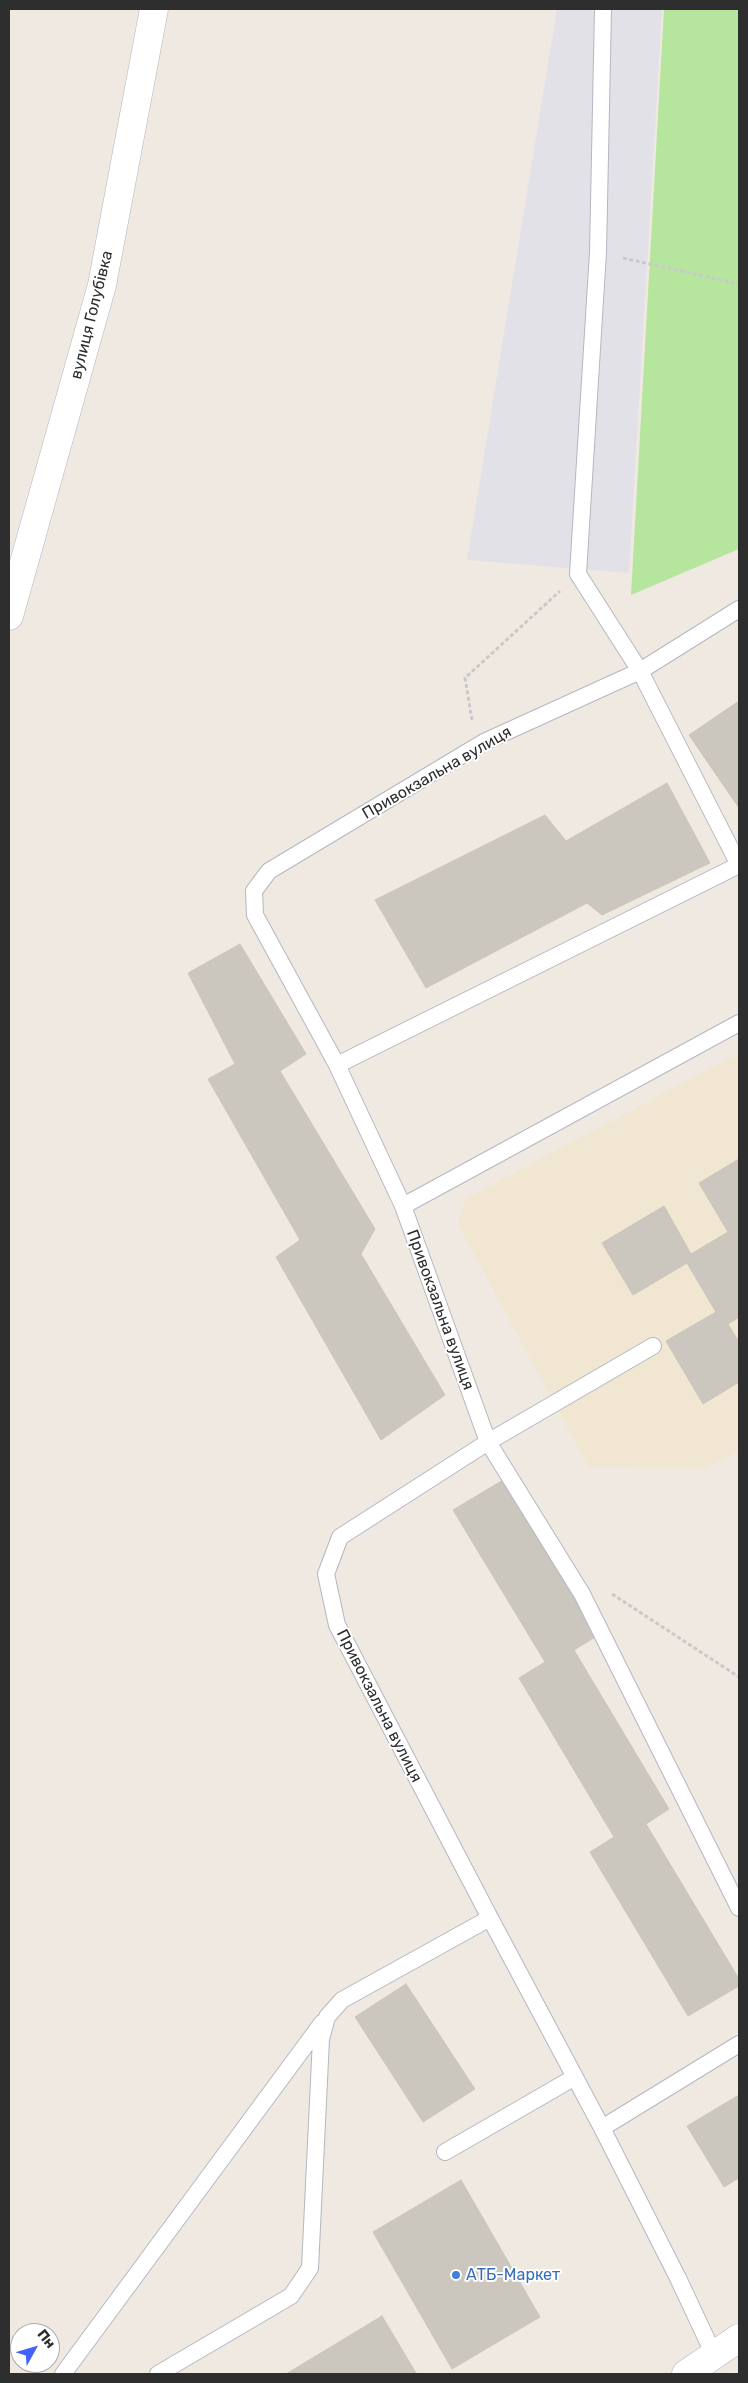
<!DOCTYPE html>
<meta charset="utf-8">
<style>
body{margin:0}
#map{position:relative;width:748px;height:2383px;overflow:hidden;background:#efe9e1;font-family:Rubik,sans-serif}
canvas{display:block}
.frame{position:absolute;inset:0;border:10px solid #2e2e2e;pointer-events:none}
.north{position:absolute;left:10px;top:2323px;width:50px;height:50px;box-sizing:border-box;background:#fff;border:1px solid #ababab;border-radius:50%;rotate:51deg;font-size:14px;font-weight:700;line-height:20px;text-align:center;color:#2e2e2e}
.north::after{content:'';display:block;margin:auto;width:18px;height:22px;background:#4264fb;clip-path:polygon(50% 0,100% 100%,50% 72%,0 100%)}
</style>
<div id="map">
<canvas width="748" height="2383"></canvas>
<div class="frame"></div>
<div class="north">Пн</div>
</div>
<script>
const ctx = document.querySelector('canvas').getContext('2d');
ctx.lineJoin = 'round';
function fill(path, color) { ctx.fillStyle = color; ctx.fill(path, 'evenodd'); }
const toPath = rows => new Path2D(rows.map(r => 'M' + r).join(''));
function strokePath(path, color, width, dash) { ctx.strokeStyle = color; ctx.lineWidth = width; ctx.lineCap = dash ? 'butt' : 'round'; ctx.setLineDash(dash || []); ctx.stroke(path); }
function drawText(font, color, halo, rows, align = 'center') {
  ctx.font = font + ' Rubik,sans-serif'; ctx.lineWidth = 4; ctx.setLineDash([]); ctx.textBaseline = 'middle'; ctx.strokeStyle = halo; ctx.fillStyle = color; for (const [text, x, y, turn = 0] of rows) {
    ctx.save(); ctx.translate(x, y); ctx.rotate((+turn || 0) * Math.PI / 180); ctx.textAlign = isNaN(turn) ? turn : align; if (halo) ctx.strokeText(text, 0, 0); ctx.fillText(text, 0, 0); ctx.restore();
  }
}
const industrial = toPath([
 [557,9,662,9,629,573,467,560]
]);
const education = toPath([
 [739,1053,739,1451,704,1469,589,1468,458,1224,465,1199]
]);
const green = toPath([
 [664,9,739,9,739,549,631,595]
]);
const building = toPath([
 [739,701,739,808,689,735,739,701],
 [667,783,710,863,602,915,587,903,426,988,375,900,545,815,566,841,667,783],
 [240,944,306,1054,280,1071,375,1229,361,1254,445,1395,381,1440,276,1257,300,1240,208,1079,235,1064,188,973,240,944],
 [739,1159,739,1317,728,1324,739,1342,739,1382,703,1404,666,1341,716,1312,687,1263,633,1295,602,1243,664,1206,691,1254,728,1232,699,1183,739,1159],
 [503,1480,597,1636,574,1650,669,1809,646,1824,739,1979,739,1986,688,2016,590,1852,614,1837,519,1678,545,1662,453,1510,503,1480],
 [406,1984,475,2089,423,2122,355,2017,406,1984],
 [739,2095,739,2178,724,2187,687,2126,739,2095],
 [461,2180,540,2317,452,2369,373,2232,461,2180],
 [382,2316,416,2373,414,2374,286,2374,382,2316]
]);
const path = toPath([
 [623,258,739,284],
 [472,720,465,678,560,591],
 [612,1594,739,1677]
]);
const service = toPath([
 [603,9,598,252,578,574,640,671,739,609],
 [337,1065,739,865],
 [403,1206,739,1023],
 [653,1346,488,1442,403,1206,337,1065,255,915,254,891,269,871,484,742,640,671,739,865],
 [490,1918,337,1625,326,1574,340,1537,488,1442,582,1594,739,1908],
 [602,2128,739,2044],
 [445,2152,575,2077],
 [63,2374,322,2023],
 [158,2374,291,2296,310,2268,321,2039,327,2017,342,2000,490,1918,602,2128,678,2278,714,2355]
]);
const minor = toPath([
 [9,616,102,285,154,9]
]);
const tertiary = toPath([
 [686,2374,739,2338]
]);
const markers = [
 [456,2275,5,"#3f7fe0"]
];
const streetNames = [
 ["вулиця Голубівка",92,315,-76],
 ["Привокзальна вулиця",437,773,-30],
 ["Привокзальна вулиця",440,1310,70],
 ["Привокзальна вулиця",379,1706,63]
];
const shopNames = [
 ["АТБ-Маркет",466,2275]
];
fill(industrial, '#e3e1e8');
fill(education, '#f0e6d1');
fill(green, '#b6e59e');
fill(building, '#cbc7bf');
strokePath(building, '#cbc5ba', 1);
strokePath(service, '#b4b7c1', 18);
strokePath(minor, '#b4b7c1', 29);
strokePath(tertiary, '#b4b7c1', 29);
strokePath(path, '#c9c9c9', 3, [4, 2.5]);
strokePath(service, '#fff', 16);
strokePath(minor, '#fff', 28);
strokePath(tertiary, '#fff', 28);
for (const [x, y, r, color] of markers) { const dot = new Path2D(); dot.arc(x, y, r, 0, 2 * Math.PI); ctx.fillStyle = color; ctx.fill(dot); strokePath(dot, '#fff', 2); }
drawText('16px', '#2e2e2e', '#fff', streetNames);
drawText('16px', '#366cbe', '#fff', shopNames, 'left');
</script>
